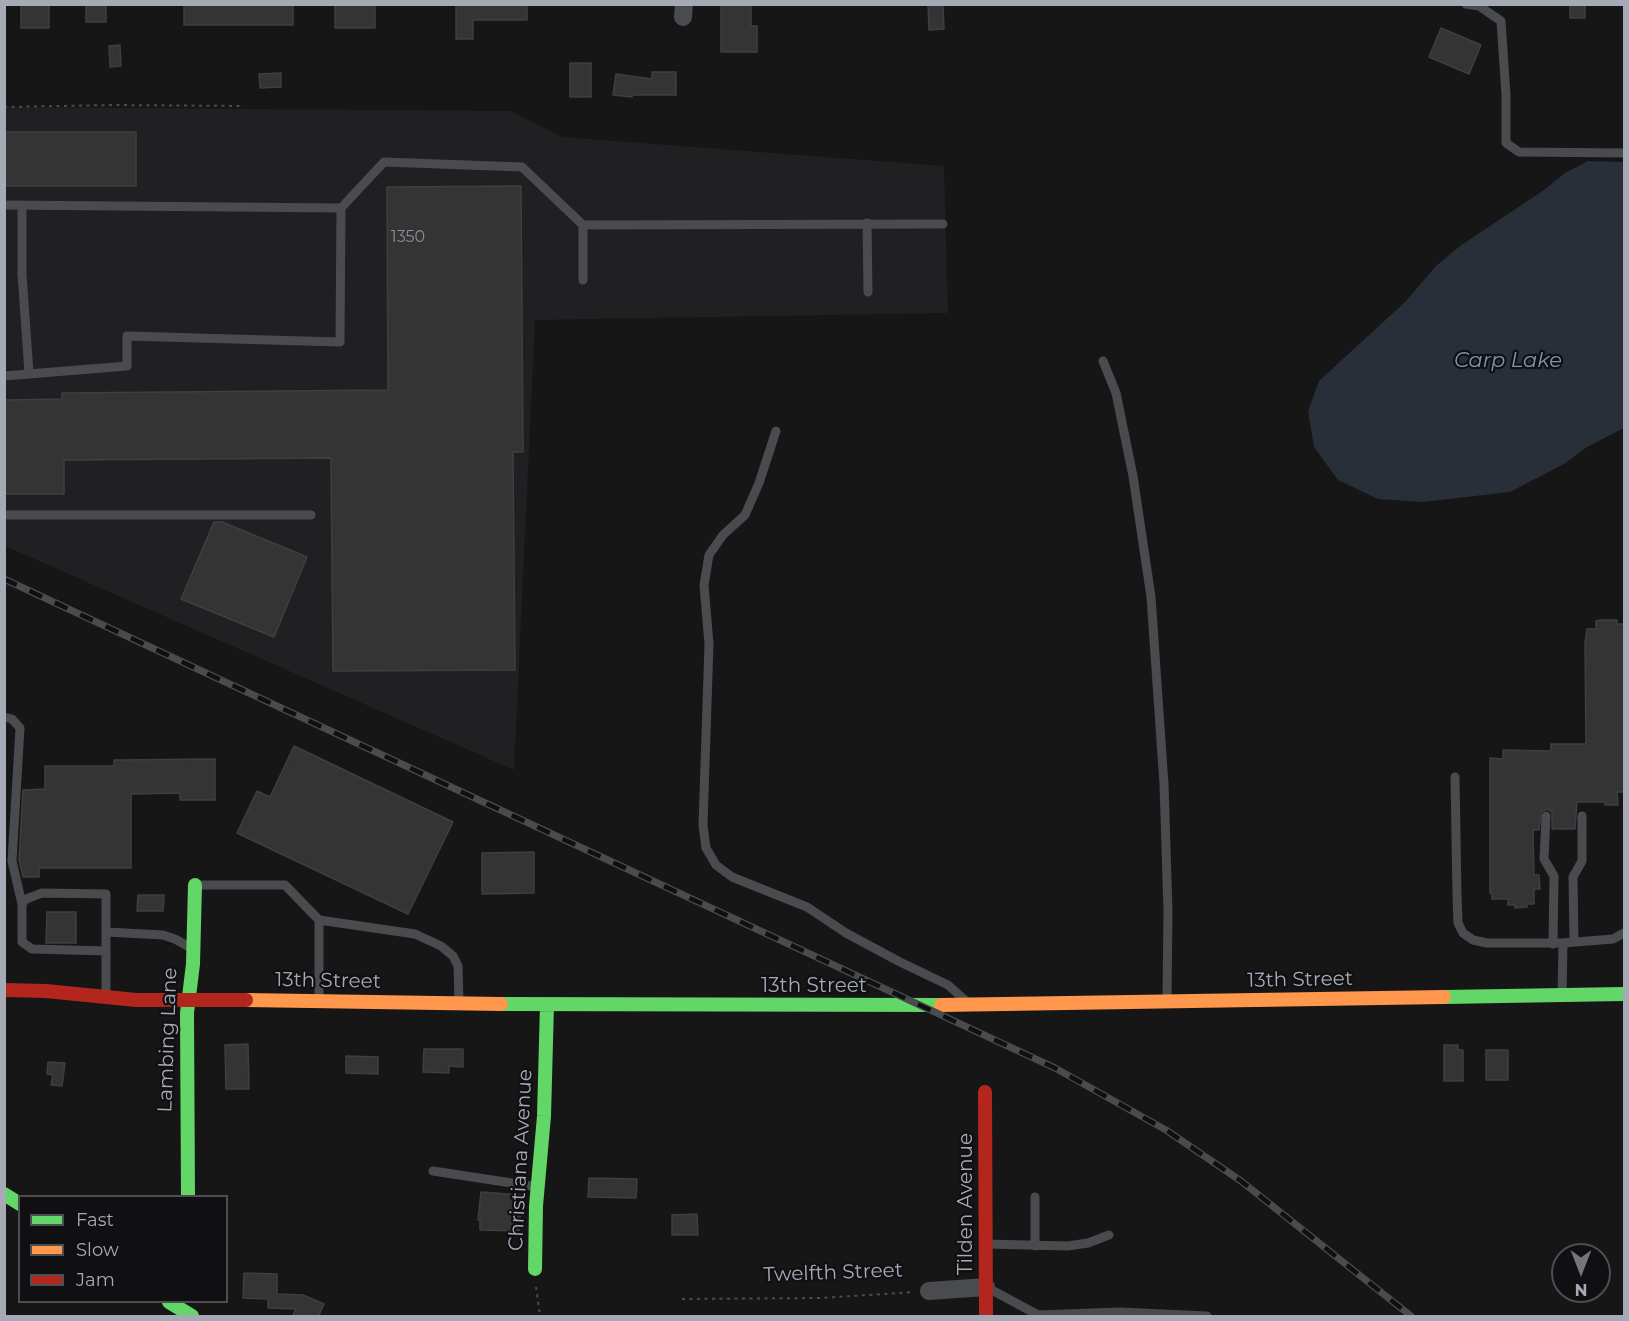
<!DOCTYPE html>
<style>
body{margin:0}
#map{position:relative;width:1629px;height:1321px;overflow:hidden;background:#161616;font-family:Montserrat,sans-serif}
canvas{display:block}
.frame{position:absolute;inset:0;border:6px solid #a6aab7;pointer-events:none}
.legend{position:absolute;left:18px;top:1195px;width:210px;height:108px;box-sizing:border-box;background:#101012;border:2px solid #4c4e54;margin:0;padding:8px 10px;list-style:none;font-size:18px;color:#a6aab7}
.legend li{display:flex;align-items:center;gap:12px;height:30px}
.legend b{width:30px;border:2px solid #4c4e54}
.north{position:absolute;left:1551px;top:1243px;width:60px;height:60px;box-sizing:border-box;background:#101012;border:2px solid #4c4e54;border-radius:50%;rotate:180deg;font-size:16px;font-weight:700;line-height:24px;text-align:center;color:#a6aab7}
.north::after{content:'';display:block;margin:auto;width:21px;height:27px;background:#74767f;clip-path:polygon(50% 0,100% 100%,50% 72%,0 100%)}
</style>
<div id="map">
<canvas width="1629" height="1321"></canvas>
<div class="frame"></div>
<ul class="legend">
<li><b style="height:8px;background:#63d668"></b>Fast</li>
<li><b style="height:8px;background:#ff974d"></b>Slow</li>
<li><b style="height:8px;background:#b3261e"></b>Jam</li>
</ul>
<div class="north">N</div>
</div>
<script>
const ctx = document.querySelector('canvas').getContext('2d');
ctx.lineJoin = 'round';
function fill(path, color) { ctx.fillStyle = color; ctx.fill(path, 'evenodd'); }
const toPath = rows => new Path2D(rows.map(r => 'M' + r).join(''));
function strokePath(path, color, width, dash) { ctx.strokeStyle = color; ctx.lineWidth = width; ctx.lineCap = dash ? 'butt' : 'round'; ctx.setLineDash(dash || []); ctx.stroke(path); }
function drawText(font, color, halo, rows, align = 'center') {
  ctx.font = font + ' Montserrat,sans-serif'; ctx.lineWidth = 4.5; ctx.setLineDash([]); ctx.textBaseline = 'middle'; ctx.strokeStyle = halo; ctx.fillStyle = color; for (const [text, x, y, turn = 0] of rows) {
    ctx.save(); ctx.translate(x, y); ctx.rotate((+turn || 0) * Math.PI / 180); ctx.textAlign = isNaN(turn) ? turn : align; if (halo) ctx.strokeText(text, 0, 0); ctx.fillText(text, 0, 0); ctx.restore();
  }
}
const built = toPath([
 [5,107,511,111,562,137,944,166,948,313,535,320,514,770,5,546]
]);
const water = toPath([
 [1588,161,1624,162,1624,428,1587,447,1564,464,1510,492,1422,502,1378,499,1338,480,1314,447,1308,411,1319,381,1405,302,1436,266,1460,246,1544,190,1565,173]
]);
const building = toPath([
 [86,4,106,4,106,22,86,22,86,4],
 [184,4,293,4,293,25,184,25,184,4],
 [335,4,375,4,375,28,335,28,335,4],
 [456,4,527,4,527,20,473,20,473,39,456,39,456,4],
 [721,4,751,4,751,26,757,26,757,52,721,52,721,4],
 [928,4,943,4,944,29,929,30,928,4],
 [1570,4,1585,4,1585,18,1570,18,1570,4],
 [21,5,49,5,49,28,21,28,21,5],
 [1441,28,1481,45,1469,74,1429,57,1441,28],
 [120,45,121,66,110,67,109,46,120,45],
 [570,63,591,63,591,97,570,97,570,63],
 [652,72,676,72,676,95,632,95,632,97,613,95,616,74,652,79,652,72],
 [281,73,281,87,260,88,259,74,281,73],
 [4,132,136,132,136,186,4,186,4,132],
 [521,186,523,452,513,452,515,670,333,671,331,458,64,460,64,494,4,494,4,400,62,399,62,393,388,390,387,187,521,186],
 [214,522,222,522,307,557,274,637,181,599,214,522],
 [1600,620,1617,620,1617,624,1624,624,1624,792,1617,792,1618,805,1605,805,1605,802,1577,802,1575,829,1552,829,1552,812,1547,809,1541,812,1539,830,1533,830,1534,875,1539,875,1540,889,1534,889,1534,904,1527,904,1527,907,1515,908,1515,905,1508,905,1508,899,1492,899,1492,893,1490,893,1490,758,1503,759,1503,750,1551,751,1551,744,1586,744,1585,643,1587,629,1596,629,1596,621,1600,620],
 [294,746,453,822,408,914,237,833,257,791,270,797,294,746],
 [215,759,215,800,180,800,180,793,131,794,131,868,39,868,39,877,23,877,19,860,23,790,45,789,45,766,114,766,114,760,215,759],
 [534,852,534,893,482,894,482,853,534,852],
 [138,895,164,895,163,911,137,911,138,895],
 [47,912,76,912,76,943,46,943,47,912],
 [248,1044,249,1089,226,1089,225,1045,248,1044],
 [1444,1045,1458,1045,1458,1050,1463,1050,1463,1081,1444,1081,1444,1045],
 [424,1049,463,1049,463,1067,449,1066,449,1073,423,1072,424,1049],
 [1486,1050,1508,1050,1508,1080,1486,1080,1486,1050],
 [346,1056,378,1057,378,1074,346,1073,346,1056],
 [48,1062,65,1063,62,1086,51,1085,53,1075,47,1074,48,1062],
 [589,1178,637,1179,636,1198,588,1197,589,1178],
 [481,1192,522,1195,519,1231,480,1230,480,1220,478,1220,481,1192],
 [697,1214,698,1235,672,1235,672,1215,697,1214],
 [244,1273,277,1274,277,1294,303,1295,324,1304,318,1317,292,1317,296,1309,268,1308,268,1299,243,1298,244,1273]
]);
const path = toPath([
 [4,107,114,105,242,106],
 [536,1287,540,1316],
 [682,1299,821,1298,914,1292]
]);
const lane = toPath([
 [1466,4,1479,6,1501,21,1506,95,1506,143,1519,152,1624,153],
 [4,205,341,208,384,162,522,167,583,225,943,224],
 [22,205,22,274,29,373],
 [867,223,868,292],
 [583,280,583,225],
 [1103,361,1116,393,1133,476,1151,597,1164,784,1168,911,1167,999],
 [4,376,127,366,127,336,340,342,341,208],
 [776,431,759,483,745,515,723,535,709,555,704,585,709,644,703,825,706,848,716,865,732,877,807,907,846,933,900,962,948,985,966,1001],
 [4,515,311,515],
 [4,717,12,719,20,728,12,861,22,904],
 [1455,777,1457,895,1458,923,1463,933,1473,940,1487,943,1563,943],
 [1546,816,1544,859,1554,876,1553,944],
 [197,885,285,885,319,920,415,934,441,946,453,956,458,966,459,1002],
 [319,920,319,998],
 [106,932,106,894,42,893,26,899,22,904,22,942,32,949,106,951],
 [1574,942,1573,877,1582,861,1582,816],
 [1562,995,1563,943,1613,939,1624,933],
 [106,996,106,932,163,935,175,939,191,948],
 [433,1171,538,1187],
 [986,1244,1068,1246,1088,1243,1109,1235],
 [1035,1246,1035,1197],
 [988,1288,1038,1315,1119,1312,1207,1316]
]);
const street = toPath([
 [683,17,684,4],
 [929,1291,986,1287]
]);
const fast = toPath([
 [1444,997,1624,994],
 [501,1004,941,1005],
 [4,1194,20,1204],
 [188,1196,187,1013,193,964,195,885],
 [535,1269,536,1206,544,1116,547,1005],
 [169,1302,192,1316]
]);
const slow = toPath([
 [246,1000,501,1004],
 [941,1005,1444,997]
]);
const jam = toPath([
 [4,990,46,991,136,1000,246,1000],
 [985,1092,986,1316]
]);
const rail = toPath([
 [4,579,1055,1068,1166,1130,1241,1181,1411,1316]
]);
const numberNames = [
 ["1350",408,237]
];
const streetNames = [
 ["13th Street",1300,980,-1],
 ["13th Street",328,981,1],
 ["13th Street",814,986],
 ["Lambing Lane",168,1040,-88],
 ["Christiana Avenue",521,1160,-87],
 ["Tilden Avenue",966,1204,-90],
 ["Twelfth Street",833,1273,-2]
];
const waterNames = [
 ["Carp Lake",1508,361]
];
fill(built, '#202022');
fill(water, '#282f38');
fill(building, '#343435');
strokePath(building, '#3e3f42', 1.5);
strokePath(path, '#4c4c51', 2, [3, 4.5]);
strokePath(lane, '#4a4b4f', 9);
strokePath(street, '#4a4b4f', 18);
strokePath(fast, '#63d668', 14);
strokePath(slow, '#ff974d', 14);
strokePath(jam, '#b3261e', 14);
strokePath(rail, '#494b4e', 7);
strokePath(rail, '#101012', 4.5, [14]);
drawText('16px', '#8a8c96', null, numberNames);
drawText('20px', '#a6aab7', '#101012', streetNames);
drawText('italic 21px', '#7b96b4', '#101012', waterNames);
</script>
